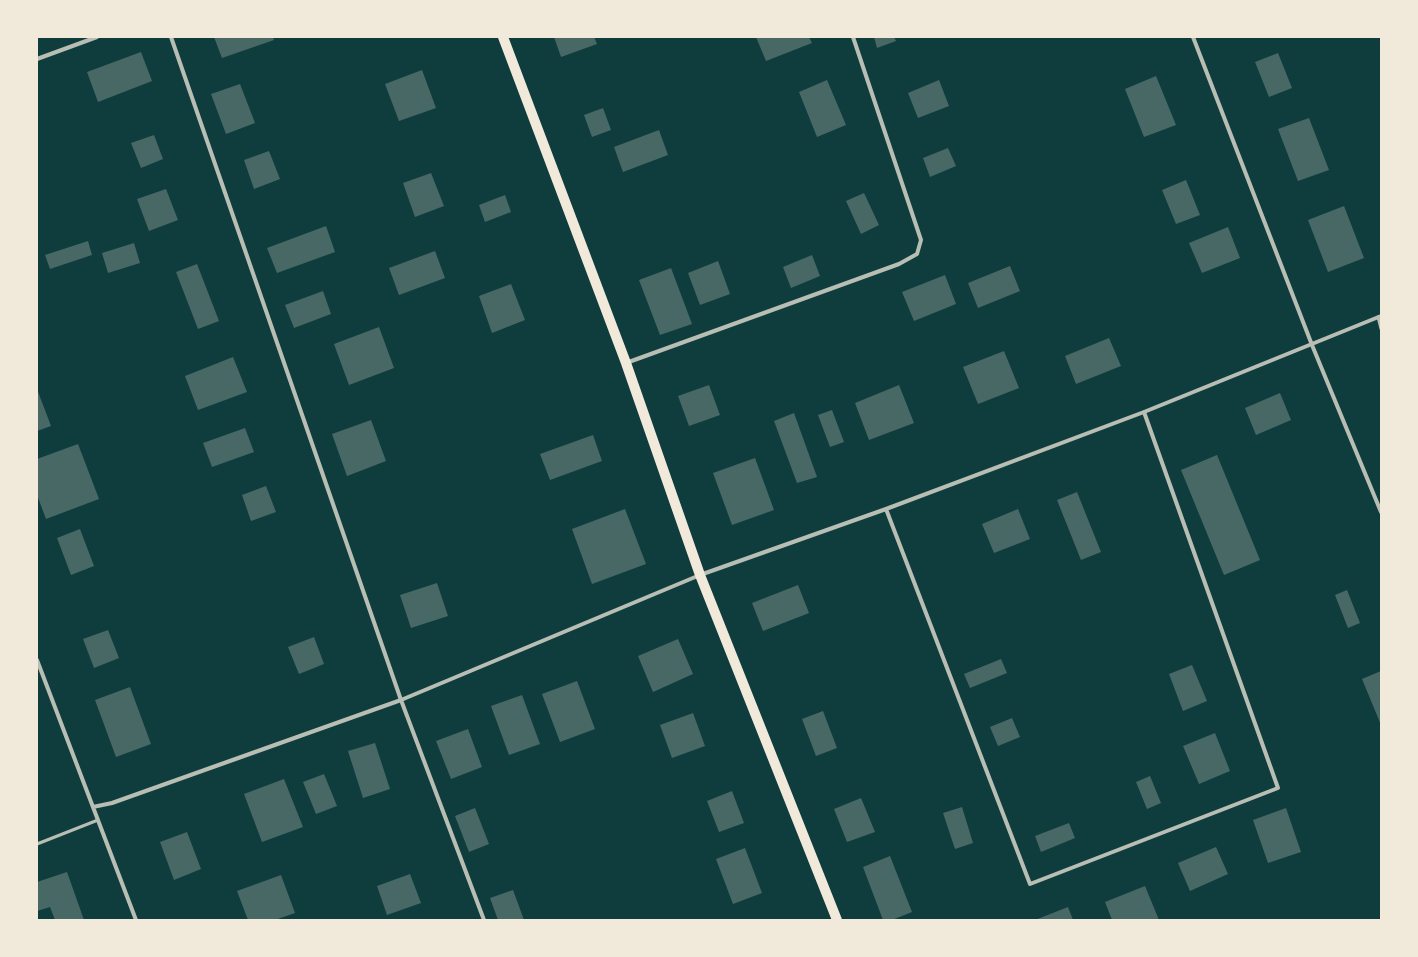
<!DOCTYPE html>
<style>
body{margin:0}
#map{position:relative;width:1418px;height:957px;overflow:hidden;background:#0f3d3e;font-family:Arial,sans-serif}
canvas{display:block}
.frame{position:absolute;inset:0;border:38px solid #f1e9da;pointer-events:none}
</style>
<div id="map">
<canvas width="1418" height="957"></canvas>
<div class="frame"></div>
</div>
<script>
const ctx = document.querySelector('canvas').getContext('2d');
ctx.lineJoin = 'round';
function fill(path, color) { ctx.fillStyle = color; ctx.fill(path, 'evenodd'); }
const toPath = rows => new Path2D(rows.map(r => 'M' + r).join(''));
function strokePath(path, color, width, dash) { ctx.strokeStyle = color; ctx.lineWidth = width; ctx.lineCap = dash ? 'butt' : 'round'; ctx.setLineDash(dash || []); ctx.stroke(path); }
const building = toPath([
 [214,37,273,37,274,40,222,58],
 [554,37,594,37,597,44,561,57],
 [756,37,809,37,812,43,766,61],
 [874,37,894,37,896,41,877,48],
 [141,52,152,81,98,102,87,72],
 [1278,53,1292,88,1269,97,1255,62],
 [422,70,436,108,399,121,385,84],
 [1156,76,1176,125,1144,137,1125,89],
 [827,80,846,125,817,137,799,92],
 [939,80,949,106,918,118,908,93],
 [240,84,255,123,226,134,211,94],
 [603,108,611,130,592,137,584,115],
 [1309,118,1329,170,1298,181,1278,129],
 [659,130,668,155,623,172,614,147],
 [154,135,163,159,141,168,131,143],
 [948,148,956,166,930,177,923,158],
 [269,151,280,179,254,189,244,160],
 [431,173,444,206,415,217,403,183],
 [1186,180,1200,215,1176,224,1162,190],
 [166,189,178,220,149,231,137,199],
 [864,193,879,225,861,234,846,201],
 [505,195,511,212,485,222,479,205],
 [1344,206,1364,258,1328,272,1308,220],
 [326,226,335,252,277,273,267,248],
 [1228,227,1240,258,1202,273,1189,243],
 [88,241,92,255,50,269,45,255],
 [134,243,140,263,108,273,102,253],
 [435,251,445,278,399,295,389,268],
 [812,255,820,276,791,288,783,267],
 [718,261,730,294,700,305,688,273],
 [197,264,219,321,198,329,176,272],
 [1010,266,1020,291,978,308,968,283],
 [671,268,692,324,660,335,639,280],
 [945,275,956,304,914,321,902,292],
 [511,284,525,320,492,333,479,296],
 [323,291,331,314,294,328,285,305],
 [379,327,394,368,349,385,334,344],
 [1109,338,1121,366,1076,384,1065,356],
 [1004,351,1019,388,978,404,963,367],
 [233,357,247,392,198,410,185,376],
 [709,385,720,415,689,426,678,396],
 [899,385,914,423,869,440,855,403],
 [37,389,51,426,37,431],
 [1280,393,1291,420,1256,435,1245,408],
 [832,410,844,442,830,447,818,415],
 [794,413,817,477,797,483,774,421],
 [371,420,386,461,347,476,332,434],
 [245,428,254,452,212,467,203,443],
 [593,435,602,461,550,480,540,454],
 [78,444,99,499,46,519,37,495,37,459],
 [1217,455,1260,560,1224,575,1181,470],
 [755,458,774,510,732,525,713,473],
 [266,486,276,512,251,521,242,495],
 [1077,492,1101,552,1081,560,1057,500],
 [625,509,646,564,592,584,572,529],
 [1018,509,1030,539,994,553,982,524],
 [80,529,94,566,71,575,57,538],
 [437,583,448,616,411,628,400,595],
 [798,585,809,613,763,631,752,603],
 [1347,590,1360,623,1348,628,1335,595],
 [108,630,119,658,94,668,83,639],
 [314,637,324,664,299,674,288,647],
 [678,639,693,674,653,692,638,656],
 [1001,659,1007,673,970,688,964,674],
 [1192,665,1207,701,1183,711,1169,674],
 [1381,671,1381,725,1362,679],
 [577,681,595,729,560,742,542,694],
 [130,687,151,744,116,757,95,700],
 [522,695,540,744,509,755,491,706],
 [823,711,837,748,816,756,802,719],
 [693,713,705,746,672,758,660,725],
 [1012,718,1020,737,998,746,990,727],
 [468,729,482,767,451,779,436,741],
 [1215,733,1230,771,1199,784,1183,746],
 [375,743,390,789,363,798,348,751],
 [324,774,337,806,316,814,303,782],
 [1150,776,1161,803,1147,809,1136,782],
 [284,779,303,827,262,842,244,794],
 [732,791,744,823,719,832,707,801],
 [861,798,875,832,847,842,834,809],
 [962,807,973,843,955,849,943,813],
 [475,808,489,844,469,852,455,816],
 [1286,808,1301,852,1268,863,1253,820],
 [1069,823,1075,838,1041,852,1035,836],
 [187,832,201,869,174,880,160,842],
 [1216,847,1228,874,1190,891,1178,863],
 [745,848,762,893,733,904,716,859],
 [890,856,912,912,892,920,883,920,863,867],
 [67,872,84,920,55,920,50,907,37,911,37,882],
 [410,874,421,903,387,915,377,886],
 [281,875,295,913,275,920,248,920,237,891],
 [1145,886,1159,920,1112,920,1105,902],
 [513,890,524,920,498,920,490,898],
 [1068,907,1073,920,1035,920]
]);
const service = toPath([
 [1378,317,1381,329],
 [37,844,98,820]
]);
const minor = toPath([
 [171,37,401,700,484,920],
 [1193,37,1312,345,1381,512],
 [37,59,97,37],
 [626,363,899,264,917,254,921,240,853,37],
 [886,509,1030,884,1278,788,1144,412],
 [37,660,136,920],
 [93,807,112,803,401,700,700,575,886,509,1144,412,1381,316]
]);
const primary = toPath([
 [503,37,626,363,700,575,837,920]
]);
fill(building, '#486865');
strokePath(service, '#b8beb3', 3);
strokePath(minor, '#b8beb3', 4);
strokePath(primary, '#f1e9da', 10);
</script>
